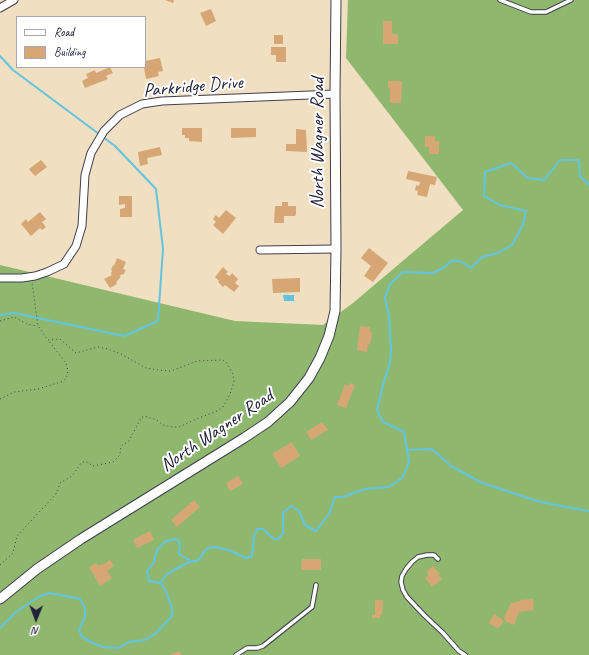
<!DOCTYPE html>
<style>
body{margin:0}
#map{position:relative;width:589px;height:655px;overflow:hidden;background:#f1dfc1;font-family:Caveat,sans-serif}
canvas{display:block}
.legend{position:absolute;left:16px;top:16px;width:130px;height:52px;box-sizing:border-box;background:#fff;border:1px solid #a7a7b1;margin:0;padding:5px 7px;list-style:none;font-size:12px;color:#22223b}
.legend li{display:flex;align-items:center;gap:8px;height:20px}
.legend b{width:20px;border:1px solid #a7a7b1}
.north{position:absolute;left:16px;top:599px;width:40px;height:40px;-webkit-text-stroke:3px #fff;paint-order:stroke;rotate:181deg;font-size:11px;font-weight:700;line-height:16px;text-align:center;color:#22223b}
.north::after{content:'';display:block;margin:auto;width:14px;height:18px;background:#22223b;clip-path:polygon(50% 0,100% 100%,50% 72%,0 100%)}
</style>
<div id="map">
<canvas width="589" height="655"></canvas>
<ul class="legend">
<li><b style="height:5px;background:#fff"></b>Road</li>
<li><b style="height:11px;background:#d6a775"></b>Building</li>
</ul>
<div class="north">N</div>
</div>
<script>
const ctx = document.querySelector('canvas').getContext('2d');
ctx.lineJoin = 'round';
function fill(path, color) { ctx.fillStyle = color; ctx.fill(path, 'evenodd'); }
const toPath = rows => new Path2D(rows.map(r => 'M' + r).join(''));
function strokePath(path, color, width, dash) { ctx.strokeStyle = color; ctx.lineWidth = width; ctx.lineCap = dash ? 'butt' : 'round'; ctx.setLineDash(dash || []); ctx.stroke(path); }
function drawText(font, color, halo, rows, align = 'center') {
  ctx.font = font + ' Caveat,sans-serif'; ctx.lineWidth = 4; ctx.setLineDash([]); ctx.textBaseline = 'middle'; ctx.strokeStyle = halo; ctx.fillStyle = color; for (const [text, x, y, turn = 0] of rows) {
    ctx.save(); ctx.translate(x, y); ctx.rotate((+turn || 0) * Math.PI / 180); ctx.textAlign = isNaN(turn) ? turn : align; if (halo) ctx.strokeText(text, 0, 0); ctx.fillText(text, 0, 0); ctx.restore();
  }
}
const forest = toPath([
 [348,0,589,0,589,655,0,655,0,265,235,321,323,325,353,303,463,210,346,58]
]);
const water = toPath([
 [283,295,294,295,294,301,284,301]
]);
const stream = toPath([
 [0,56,13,70,99,134],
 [0,315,14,313,124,336,158,321,163,249,156,189,115,146,103,137],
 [407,450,432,449,451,466,482,483,537,501,566,507,589,511],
 [160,583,167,574,191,561],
 [0,628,16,612,40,596,50,593,80,599,85,608,85,617,79,630,82,637,93,643,103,647,119,648,129,642,145,640,155,634,172,616,172,608,165,589,160,583,149,581,147,571,154,562,157,550,166,541,176,539,179,541,180,546,179,554,191,561,197,561,201,557,203,553,208,548,216,547,231,551,246,558,252,556,254,536,257,529,263,529,274,539,278,539,283,534,283,513,291,506,299,511,305,525,316,531,329,514,335,497,343,497,365,489,389,487,403,477,409,462,404,432,383,422,377,410,383,385,390,363,391,350,389,316,385,298,390,284,403,272,433,273,443,268,453,260,462,262,471,268,482,257,498,253,512,245,523,225,526,211,500,205,484,196,485,172,511,163,528,178,544,180,560,160,579,160,580,176,589,185]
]);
const building = toPath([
 [165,0,174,0,173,3],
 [211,9,216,21,206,26,200,13],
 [383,21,392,21,392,34,398,34,398,44,383,44],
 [274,35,283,35,283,44,274,44],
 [271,47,286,47,286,62,276,62,276,55,271,55],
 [160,58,163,71,158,72,159,76,146,79,144,67,145,67,145,61],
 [110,67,113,73,106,76,108,79,85,88,82,81,88,78,86,74,95,70,96,73],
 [388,81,402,81,401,103,390,103,390,88,388,88],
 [182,128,202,128,202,142,189,141,189,138,185,138,185,135,182,135],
 [231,128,256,128,256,137,231,138],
 [296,129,306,130,307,152,286,151,286,144,296,144],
 [425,136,435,136,435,141,439,141,439,154,429,154,429,147,425,147],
 [160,147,162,155,147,158,148,164,140,166,138,152],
 [41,160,47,167,35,176,29,169],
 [408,171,437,177,435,185,430,184,427,197,417,195,418,191,415,190,416,185,419,186,420,182,406,179],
 [119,196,132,196,132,217,120,217,120,209,125,208,125,204,119,205],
 [282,202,288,202,288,206,296,206,296,214,295,216,284,216,284,223,274,223,275,206,282,206],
 [226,210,236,218,223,234,213,225,216,222,213,219,216,215,219,218],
 [40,212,46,219,42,222,46,227,42,230,40,228,31,236,21,224,26,219,28,222],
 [369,248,388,263,373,282,364,276,371,266,361,258],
 [117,258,126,262,123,269,126,270,123,275,121,274,120,278,116,282,117,284,110,288,104,279,112,275,111,274,112,270,111,270,113,265,114,266],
 [223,267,228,272,226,274,230,276,232,273,238,279,235,283,239,286,234,292,225,285,223,287,218,282,219,281,215,277],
 [300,278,300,292,273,293,272,279],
 [360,326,370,327,370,332,372,332,370,345,368,344,367,352,357,350],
 [350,383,355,385,346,408,337,405,345,384,349,386],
 [322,422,328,430,311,440,306,432],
 [292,442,300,456,281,468,272,454],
 [238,476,243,484,230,491,226,483],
 [194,500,200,507,177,527,171,520],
 [150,531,154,540,137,548,133,540],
 [302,559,321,559,321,570,301,570],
 [110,560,114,566,107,571,112,578,100,586,89,567,96,563,98,566,101,564,102,565],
 [433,566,440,574,438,575,442,579,432,587,425,578,429,575,426,572],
 [533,599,534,610,519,612,514,625,505,621,504,618,511,603,520,601,520,600],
 [375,600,383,600,382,615,380,615,380,618,372,618,372,615,375,615],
 [494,614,504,621,498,629,489,623],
 [180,651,181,655,169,655]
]);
const path = toPath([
 [0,321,14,317,27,324,37,326],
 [0,399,14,392,38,389,64,381,67,376,68,371,66,363,48,340],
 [0,565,13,553,17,536,56,494,60,483,72,476,81,463,85,461,93,466,113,462,120,455,121,446,129,441,141,418,144,416,157,420,163,425,172,427,179,427,194,420,217,411,223,407,230,394,234,382,233,374,227,363,223,360,197,361,171,371,158,370,146,368,121,354,108,349,98,347,76,353,60,339,48,340,38,326,32,283]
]);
const service = toPath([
 [500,0,531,12,546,12,571,0],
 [438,559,434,555,427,555,418,557,412,562,406,569,402,576,401,582,403,590,407,597,424,615,443,633,459,651,465,655],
 [236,655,247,648,257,648,263,646,302,615,312,607,316,585]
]);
const minor = toPath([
 [0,8,14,0],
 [260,250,336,249],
 [0,278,22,278,35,276,47,272,64,264,76,246,82,226,85,175,91,153,104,131,120,115,142,104,162,101,335,94]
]);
const tertiary = toPath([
 [0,599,37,569,81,539,244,438,268,422,290,402,309,378,320,358,329,336,335,311,336,249,335,94,336,0]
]);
const streetNames = [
 ["Parkridge Drive",193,87,-5],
 ["North Wagner Road",318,143,-90],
 ["North Wagner Road",217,431,-34]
];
fill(forest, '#8fb86e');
fill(water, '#63c4e2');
strokePath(stream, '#63c4e2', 2);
fill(building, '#d6a775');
strokePath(service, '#413e4f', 5.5);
strokePath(minor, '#413e4f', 9);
strokePath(tertiary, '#413e4f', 11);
strokePath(path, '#413e4f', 1, [1, 3]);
strokePath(service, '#fff', 3.5);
strokePath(minor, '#fff', 7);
strokePath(tertiary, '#fff', 9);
drawText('19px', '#22223b', '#fff', streetNames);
</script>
